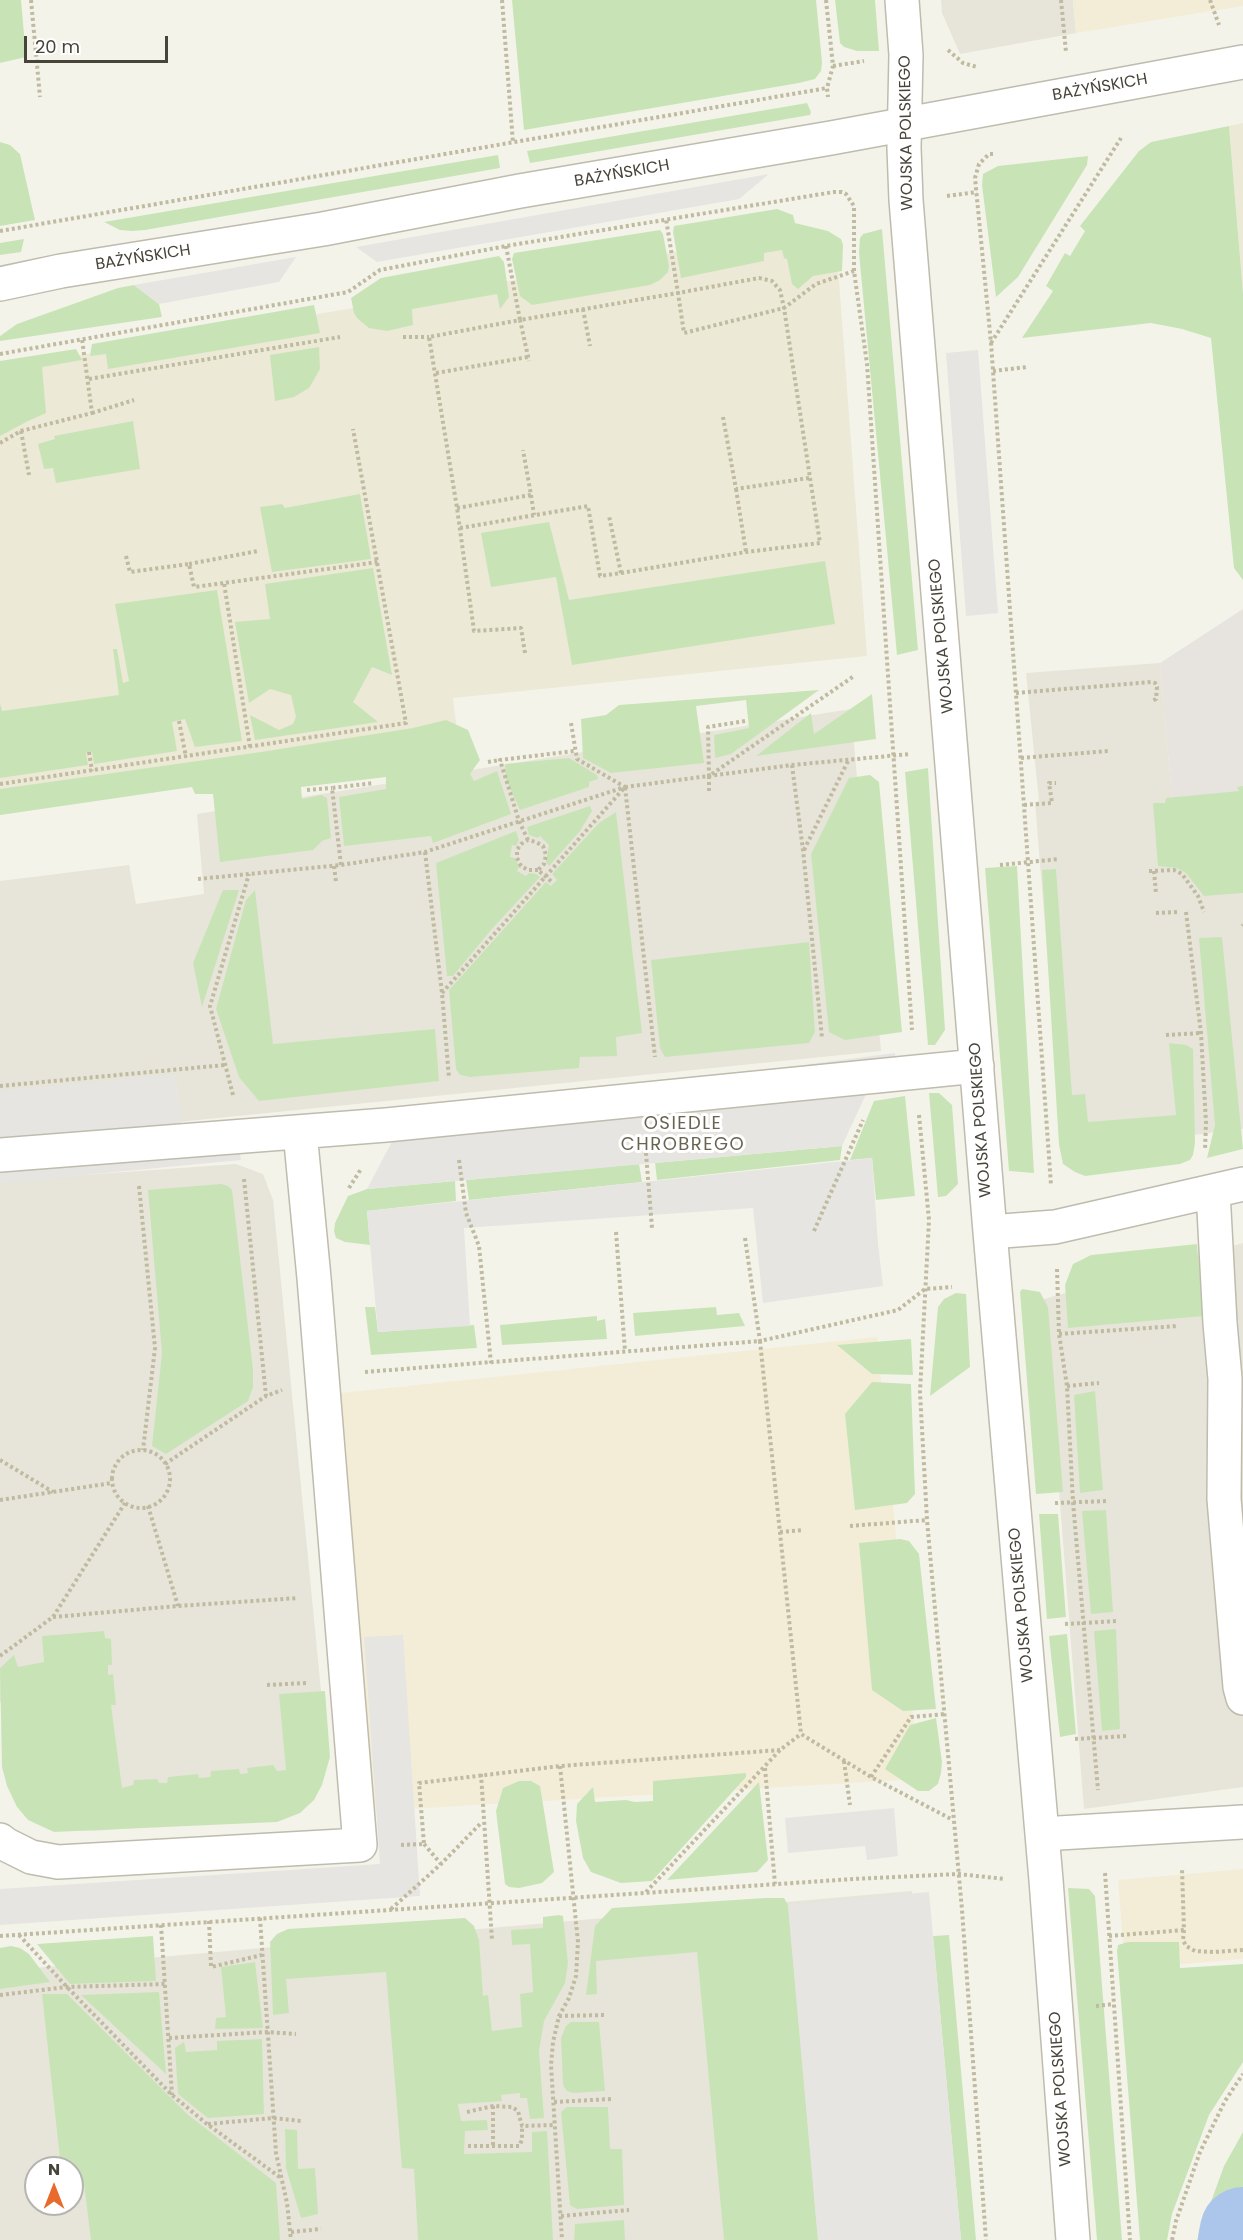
<!DOCTYPE html>
<meta charset="utf-8">
<style>
body{margin:0}
#map{position:relative;width:1243px;height:2240px;overflow:hidden;background:#f4f3ea;font-family:Poppins,sans-serif}
canvas{display:block}
.north{position:absolute;left:24px;top:2156px;width:60px;height:60px;box-sizing:border-box;background:#fff;border:2px solid #b5b4b0;border-radius:50%;rotate:0deg;font-size:16px;font-weight:700;line-height:24px;text-align:center;color:#474439}
.north::after{content:'';display:block;margin:auto;width:21px;height:27px;background:#e86a2d;clip-path:polygon(50% 0,100% 100%,50% 72%,0 100%)}
.scale{position:absolute;left:24px;top:36px;width:144px;height:27px;box-sizing:border-box;border:3px solid #474439;border-top:0;padding-left:8px;font-size:18px;line-height:21px;white-space:nowrap;color:#474439;-webkit-text-stroke:4px #fff;paint-order:stroke}
</style>
<div id="map">
<canvas width="1243" height="2240"></canvas>
<div class="north">N</div>
<div class="scale">20 m</div>
</div>
<script>
const ctx = document.querySelector('canvas').getContext('2d');
ctx.lineJoin = 'round';
function fill(path, color) { ctx.fillStyle = color; ctx.fill(path, 'evenodd'); }
const toPath = rows => new Path2D(rows.map(r => 'M' + r).join(''));
function strokePath(path, color, width, dash) { ctx.strokeStyle = color; ctx.lineWidth = width; ctx.lineCap = dash ? 'butt' : 'round'; ctx.setLineDash(dash || []); ctx.stroke(path); }
function drawText(font, color, halo, rows, align = 'center') {
  ctx.font = font + ' Poppins,sans-serif'; ctx.lineWidth = 6; ctx.setLineDash([]); ctx.textBaseline = 'middle'; ctx.strokeStyle = halo; ctx.fillStyle = color; for (const [text, x, y, turn = 0] of rows) {
    ctx.save(); ctx.translate(x, y); ctx.rotate((+turn || 0) * Math.PI / 180); ctx.textAlign = isNaN(turn) ? turn : align; if (halo) ctx.strokeText(text, 0, 0); ctx.fillText(text, 0, 0); ctx.restore();
  }
}
const residential = toPath([
 [941,0,1073,0,1076,33,960,54,942,13],
 [1160,663,1172,797,1243,791,1243,1129,1063,1151,1035,802,1039,801,1026,673],
 [851,709,881,1051,0,1140,0,881,129,865,136,904,204,894,197,814],
 [236,1164,263,1174,273,1200,327,1752,287,1817,94,1831,58,1829,0,1701,0,1181],
 [1243,1243,1243,1787,1084,1809,1044,1299],
 [912,1891,942,2240,0,2240,0,1971],
 [36,2168,72,2168,72,2204,36,2204]
]);
const commercial = toPath([
 [1073,0,1243,0,1243,6,1076,33],
 [877,1337,919,1779,340,1813,312,1396],
 [1243,1869,1243,1959,1125,1969,1118,1880]
]);
const industrial = toPath([
 [1243,609,1243,791,1172,798,1160,663]
]);
const education = toPath([
 [1243,123,1243,293,1229,126],
 [804,230,837,254,867,656,453,698,459,747,0,815,0,369]
]);
const green = toPath([
 [0,0,21,0,26,57,0,63],
 [512,0,816,0,822,62,821,71,815,79,799,83,524,130],
 [835,0,875,0,879,51,857,51,844,47,840,43],
 [807,103,811,112,810,115,530,163,527,151],
 [1229,126,1243,293,1243,580,1234,568,1211,338,1182,329,1151,323,1022,338,1053,291,1046,286,1065,253,1070,256,1085,231,1080,226,1139,151,1151,142],
 [0,142,10,145,20,154,35,220,0,226],
 [498,155,500,168,145,230,131,231,120,230,104,222],
 [1088,156,1087,165,1018,277,996,297,982,185,983,174,998,166],
 [777,209,793,215,795,223,828,231,841,239,843,245,842,271,813,276,798,289,792,284,787,259,784,258,782,250,764,253,764,261,681,278,673,232,674,226],
 [882,229,918,650,897,655,859,253,860,238,863,234],
 [660,230,663,234,669,266,668,272,660,280,650,285,532,305,520,296,512,259,514,253],
 [24,239,21,252,0,255,0,243],
 [499,256,504,262,509,297,500,309,497,294,412,309,413,325,387,331,369,328,357,318,354,313,351,298,381,278],
 [134,285,159,304,162,317,0,341,0,336,17,324,118,288],
 [314,305,320,333,108,369,106,354,90,356,92,344],
 [319,347,320,369,309,388,294,397,275,401,270,355],
 [76,349,82,360,42,367,46,413,28,421,0,436,0,361],
 [133,421,140,469,56,483,53,468,44,469,38,444,55,439,54,436],
 [360,494,371,559,272,572,260,507,282,504,285,508],
 [549,522,569,600,825,561,835,624,572,665,556,577,491,587,481,533],
 [373,568,392,675,372,667,353,702,378,722,255,740,250,715,279,730,293,724,296,717,291,695,270,689,249,703,235,622,270,619,265,584],
 [217,590,242,741,195,747,185,719,172,722,177,751,94,764,92,752,89,752,86,753,88,765,0,778,0,703,2,711,119,695,113,649,117,649,123,683,129,681,115,604],
 [819,690,731,754,715,758,714,735,749,728,746,700,696,706,704,763,611,773,583,758,581,719,606,715,619,705],
 [872,694,876,739,756,756,811,713,814,734],
 [446,720,468,730,480,760,470,774,474,781,497,771,511,814,433,843,431,836,344,846,339,797,386,789,386,777,301,787,302,799,321,795,327,798,331,838,322,841,313,850,220,862,213,794,195,794,192,787,0,815,0,789,261,752,413,728],
 [569,758,597,775,598,779,589,782,589,787,520,810,506,779,505,764],
 [928,768,945,1030,935,1045,928,1045,905,772],
 [870,775,879,782,902,1032,845,1040,829,1032,811,854,849,778],
 [1243,786,1243,893,1204,896,1186,873,1177,868,1158,866,1153,803,1165,803,1166,798,1239,791,1237,787],
 [590,806,592,811,580,831,549,866,546,862,549,845,540,836,538,838,529,835,527,827],
 [616,812,642,1033,616,1037,617,1056,580,1057,579,1068,470,1077,460,1075,456,1069,449,990,546,882,551,886,557,880,552,874,599,823],
 [516,831,519,840,516,846,512,845,510,857,515,858,519,867,517,871,526,876,529,873,536,874,540,877,491,930,453,976,447,976,436,863],
 [1017,866,1034,1173,1009,1171,985,868],
 [1056,869,1072,1095,1085,1094,1088,1122,1176,1115,1169,1043,1186,1045,1193,1049,1195,1143,1193,1155,1190,1160,1180,1164,1085,1176,1075,1172,1063,1164,1059,1145,1042,870],
 [223,890,239,890,202,1007,193,963],
 [255,890,273,1044,435,1029,439,1081,259,1101,239,1077,216,1009,246,900],
 [1222,937,1243,1149,1207,1158,1215,1125,1199,938],
 [809,942,815,1032,809,1043,665,1057,660,1048,651,960],
 [929,1093,939,1093,952,1105,958,1184,946,1196,938,1197],
 [905,1096,915,1196,876,1200,872,1158,850,1160,874,1101],
 [842,1146,840,1160,657,1180,655,1163],
 [639,1164,642,1182,469,1200,466,1180],
 [455,1181,456,1201,367,1211,370,1245,345,1242,336,1238,334,1231,335,1223,348,1196,367,1189],
 [221,1184,228,1186,232,1190,253,1370,253,1387,248,1401,166,1454,152,1446,162,1353,148,1190],
 [1197,1244,1203,1316,1068,1328,1065,1285,1073,1264,1091,1255],
 [1022,1289,1040,1292,1048,1307,1063,1492,1036,1494,1020,1292],
 [956,1293,966,1294,970,1367,930,1396,938,1307,944,1299],
 [365,1307,375,1307,378,1332,474,1325,477,1348,371,1355],
 [716,1307,717,1315,739,1313,745,1326,635,1336,633,1313],
 [597,1316,597,1321,605,1319,607,1339,502,1345,500,1325],
 [911,1339,913,1375,872,1374,837,1345],
 [872,1382,911,1384,915,1494,907,1503,855,1510,845,1414],
 [1095,1391,1103,1490,1080,1493,1074,1395],
 [1106,1510,1113,1612,1091,1614,1082,1511],
 [1039,1514,1058,1514,1066,1617,1047,1619],
 [900,1539,909,1541,919,1554,936,1709,903,1711,872,1690,859,1543],
 [1116,1629,1120,1729,1102,1731,1094,1631],
 [104,1631,105,1638,111,1639,112,1665,108,1665,108,1675,113,1674,116,1705,111,1705,122,1788,133,1785,134,1780,157,1779,159,1783,167,1783,168,1777,198,1774,199,1778,210,1777,211,1771,239,1769,240,1774,248,1773,247,1768,273,1765,277,1771,286,1770,279,1694,325,1691,330,1757,322,1785,314,1800,300,1813,277,1822,54,1832,28,1820,17,1807,7,1786,2,1767,0,1668,14,1655,18,1667,44,1662,42,1636],
 [1067,1634,1076,1734,1060,1737,1049,1636],
 [936,1718,942,1762,941,1773,938,1784,929,1791,918,1791,885,1769,910,1725],
 [746,1773,746,1777,652,1881,621,1883,591,1872,583,1858,576,1821,577,1804,593,1787,595,1802,626,1800,635,1802,653,1801,653,1781],
 [519,1781,531,1781,540,1786,554,1872,542,1883,519,1888,509,1887,505,1884,496,1811,503,1788],
 [759,1782,768,1860,757,1872,667,1880],
 [1068,1888,1089,1889,1095,1896,1122,2240,1097,2240],
 [765,1898,784,1898,788,1905,818,2240,724,2240,697,1952,596,1961,597,1994,586,1995,595,1926,612,1908],
 [559,1915,563,1916,568,1963,565,1983,544,2021,539,2051,544,2118,530,2119,527,2098,520,2098,520,2093,501,2095,502,2101,458,2104,461,2121,487,2120,488,2130,465,2131,464,2154,532,2152,532,2132,547,2131,553,2240,418,2240,414,2169,402,2168,386,1972,286,1979,289,2013,273,2015,270,1942,277,1934,288,1929,465,1918,474,1926,479,1940,483,1996,488,1995,492,2031,522,2027,520,1994,533,1992,530,1944,512,1945,511,1930,543,1928,543,1917],
 [949,1935,976,2240,961,2240,933,1936],
 [153,1936,156,1981,70,1984,37,1944],
 [1128,1942,1179,1942,1180,1968,1243,1964,1243,2062,1209,2115,1172,2214,1167,2240,1140,2240,1117,1951,1118,1945],
 [11,1946,20,1948,29,1954,50,1982,0,1989,0,1948],
 [255,1962,263,2028,215,2029,216,2018,226,2017,221,1967],
 [159,1992,166,2074,81,1995],
 [42,1994,67,1994,187,2114,276,2183,280,2240,91,2240,84,2184,72,2186,72,2168,61,2168],
 [571,2022,599,2022,605,2091,573,2093,567,2091,563,2085,561,2038,566,2026],
 [262,2039,264,2114,208,2118,178,2094,175,2048,184,2042,186,2052,217,2050,217,2041],
 [567,2107,608,2107,610,2149,622,2149,624,2205,577,2209,570,2205,561,2112],
 [285,2129,297,2130,298,2169,315,2168,318,2214,301,2218,286,2168],
 [1243,2132,1243,2240,1197,2240,1224,2166],
 [624,2220,625,2240,574,2240,575,2224]
]);
const parking = toPath([
 [769,174,739,199,377,262,356,247],
 [296,257,279,282,159,304,134,285],
 [978,350,998,613,966,616,946,353],
 [895,1053,896,1065,879,1066,842,1146,367,1189,405,1117],
 [176,1074,185,1155,239,1149,241,1160,0,1183,0,1091],
 [872,1158,878,1244,883,1286,763,1303,753,1208,464,1228,470,1326,378,1332,367,1211],
 [403,1635,420,1896,0,1925,0,1889,380,1864,364,1637],
 [894,1808,898,1856,867,1860,865,1846,788,1853,785,1818],
 [929,1892,961,2240,818,2240,788,1905]
]);
const river = toPath([
 [1241,2240,1243,2230]
]);
const path = toPath([
 [31,0,40,97],
 [502,0,513,143],
 [826,0,833,66,827,88,828,97],
 [1061,0,1066,52],
 [1210,0,1219,25],
 [948,50,963,63,977,67],
 [833,66,864,61],
 [993,154,989,154,979,164,975,178,991,343,1051,1185],
 [947,196,977,192],
 [0,231,827,88],
 [506,246,520,320,678,293,666,219],
 [583,309,590,346],
 [403,337,429,337],
 [991,343,1121,138],
 [0,354,348,292,380,270,506,246,834,192,842,192,846,194,854,206,854,271,867,364,912,1030],
 [993,371,1027,367],
 [436,373,528,357],
 [89,379,340,337],
 [92,413,134,400],
 [723,417,736,489,809,478],
 [21,431,29,475],
 [0,443,21,431,92,413,82,339],
 [736,489,746,552],
 [531,495,534,515],
 [457,508,531,495,523,450],
 [460,528,588,506,600,576,621,573,609,516],
 [126,556,130,572,189,564,194,587,224,583],
 [189,564,258,551],
 [621,573,746,552,820,543,784,308,780,290,772,281,759,278,678,293,684,333,784,308,816,284,854,271],
 [525,653,521,628,474,631,457,508,429,337,520,320,529,361],
 [1016,693,1151,682,1155,683,1157,687,1156,699,1152,701],
 [179,721,186,757],
 [745,721,708,727,709,776,854,676],
 [250,747,224,583,378,562],
 [89,752,92,771],
 [1021,758,1108,751],
 [488,762,500,760],
 [792,765,803,850,822,1038],
 [709,776,709,794],
 [0,784,406,723,353,429],
 [625,787,792,765,910,754],
 [307,790,332,788],
 [1024,805,1052,803,1049,783,1056,783],
 [528,840,519,821,500,760,574,751],
 [804,850,849,759],
 [425,852,442,993,449,1078],
 [341,865,332,788,374,783],
 [1000,865,1059,859],
 [334,866,336,882],
 [538,870,528,870,521,866,517,858,517,850,521,844,528,840,536,842,543,846,546,855,544,864,538,870,552,882],
 [1149,871,1174,870,1182,874,1198,896,1204,912],
 [1154,871,1156,894],
 [198,879,341,865,425,852,625,787,577,759,571,723],
 [1186,912,1201,1033,1206,1123,1205,1150],
 [1156,913,1177,912],
 [1242,926,1243,925],
 [442,993,625,787,655,1057],
 [1166,1035,1201,1033],
 [0,1086,225,1065],
 [233,1095,210,1006,249,874],
 [919,1115,929,1220,920,1392,927,1520,962,1910,986,2240],
 [645,1141,652,1228],
 [459,1160,466,1213,479,1246,491,1363],
 [244,1179,266,1396,282,1390],
 [139,1186,155,1348,143,1450],
 [349,1188,361,1169],
 [814,1231,863,1120],
 [616,1232,625,1351],
 [745,1238,760,1341,898,1310,925,1289,952,1287],
 [1057,1269,1059,1334,1067,1386,1073,1502,1098,1790],
 [1059,1334,1178,1326],
 [365,1372,760,1341,801,1734,871,1777,953,1820],
 [1067,1386,1099,1383],
 '112 1479a29 29 0 1 1 58 0a29 29 0 1 1-58 0Z',
 [0,1460,53,1492],
 [165,1464,266,1396],
 [0,1500,112,1483],
 [1055,1503,1108,1501],
 [148,1506,178,1606],
 [850,1526,927,1520],
 [780,1532,803,1530],
 [53,1617,178,1606,298,1598],
 [1065,1624,1118,1621],
 [0,1656,53,1617,125,1503],
 [267,1685,306,1683],
 [1075,1739,1128,1736],
 [844,1761,850,1805],
 [560,1766,578,1942,576,1976,569,1998,559,2016,553,2042,551,2065,562,2240],
 [765,1768,775,1884],
 [481,1774,492,1940],
 [871,1777,911,1717,945,1714],
 [424,1844,441,1864],
 [401,1845,424,1844,419,1783,560,1766,780,1750],
 [1105,1873,1130,2240],
 [646,1892,780,1750,801,1734],
 [391,1909,441,1864,482,1822],
 [260,1918,276,2153,287,2203,291,2240],
 [209,1921,211,1967,262,1955],
 [161,1925,172,2095],
 [1184,1930,1183,1940,1186,1946,1195,1951,1214,1952,1243,1950],
 [19,1935,67,1987,172,2095,207,2124,281,2178],
 [0,1936,853,1879,958,1874,1005,1879],
 [1109,1936,1184,1930,1182,1868],
 [0,1995,67,1987,165,1984],
 [1096,2006,1114,2004],
 [559,2016,605,2015],
 [169,2038,267,2032,296,2034],
 [554,2102,611,2099],
 [493,2106,493,2147],
 [467,2112,493,2106,512,2107,518,2111,522,2126,555,2125],
 [208,2124,273,2118,301,2121],
 [468,2146,519,2146,522,2140,522,2126],
 [561,2216,629,2210],
 [291,2232,321,2229],
 [1172,2240,1176,2221,1200,2152,1225,2101,1243,2074]
]);
const minor = toPath([
 [902,0,906,55,904,148,906,200,990,1232,1046,1880,1073,2240],
 [0,284,61,271,323,229,520,191,831,138,1243,62],
 [0,1155,386,1125,977,1066],
 [1213,1191,1220,1323,1225,1379,1224,1499,1240,1687,1243,1698],
 [990,1232,1055,1227,1243,1184],
 [1042,1834,1243,1822],
 [0,1840,5,1844,31,1857,58,1862,360,1845,314,1278,300,1132]
]);
const streetNames = [
 ["BAŻYŃSKICH",1100,88,-10],
 ["WOJSKA POLSKIEGO",907,133,-91],
 ["BAŻYŃSKICH",622,174,-10],
 ["BAŻYŃSKICH",143,258,-9],
 ["WOJSKA POLSKIEGO",942,636,-95],
 ["WOJSKA POLSKIEGO",981,1120,-94],
 ["WOJSKA POLSKIEGO",1022,1605,-95],
 ["WOJSKA POLSKIEGO",1061,2089,-94]
];
const neighbourhoodNames = [
 ["OSIEDLE",683,1124],
 ["CHROBREGO",683,1145]
];
fill(residential, '#e7e5d9');
fill(commercial, '#f3edd8');
fill(industrial, '#e7e4df');
fill(education, '#ece9d6');
fill(green, '#c8e4b7');
fill(parking, '#e6e5e1');
strokePath(river, '#acc6eb', 86);
strokePath(minor, '#bfbcae', 36);
strokePath(path, '#bfbaa0', 4, [3, 3]);
strokePath(minor, '#fff', 33);
drawText('16px', '#474439', '#fff', streetNames);
ctx.letterSpacing = '1.5px';
drawText('18px', '#696451', '#fff', neighbourhoodNames);
ctx.letterSpacing = '0px';
</script>
